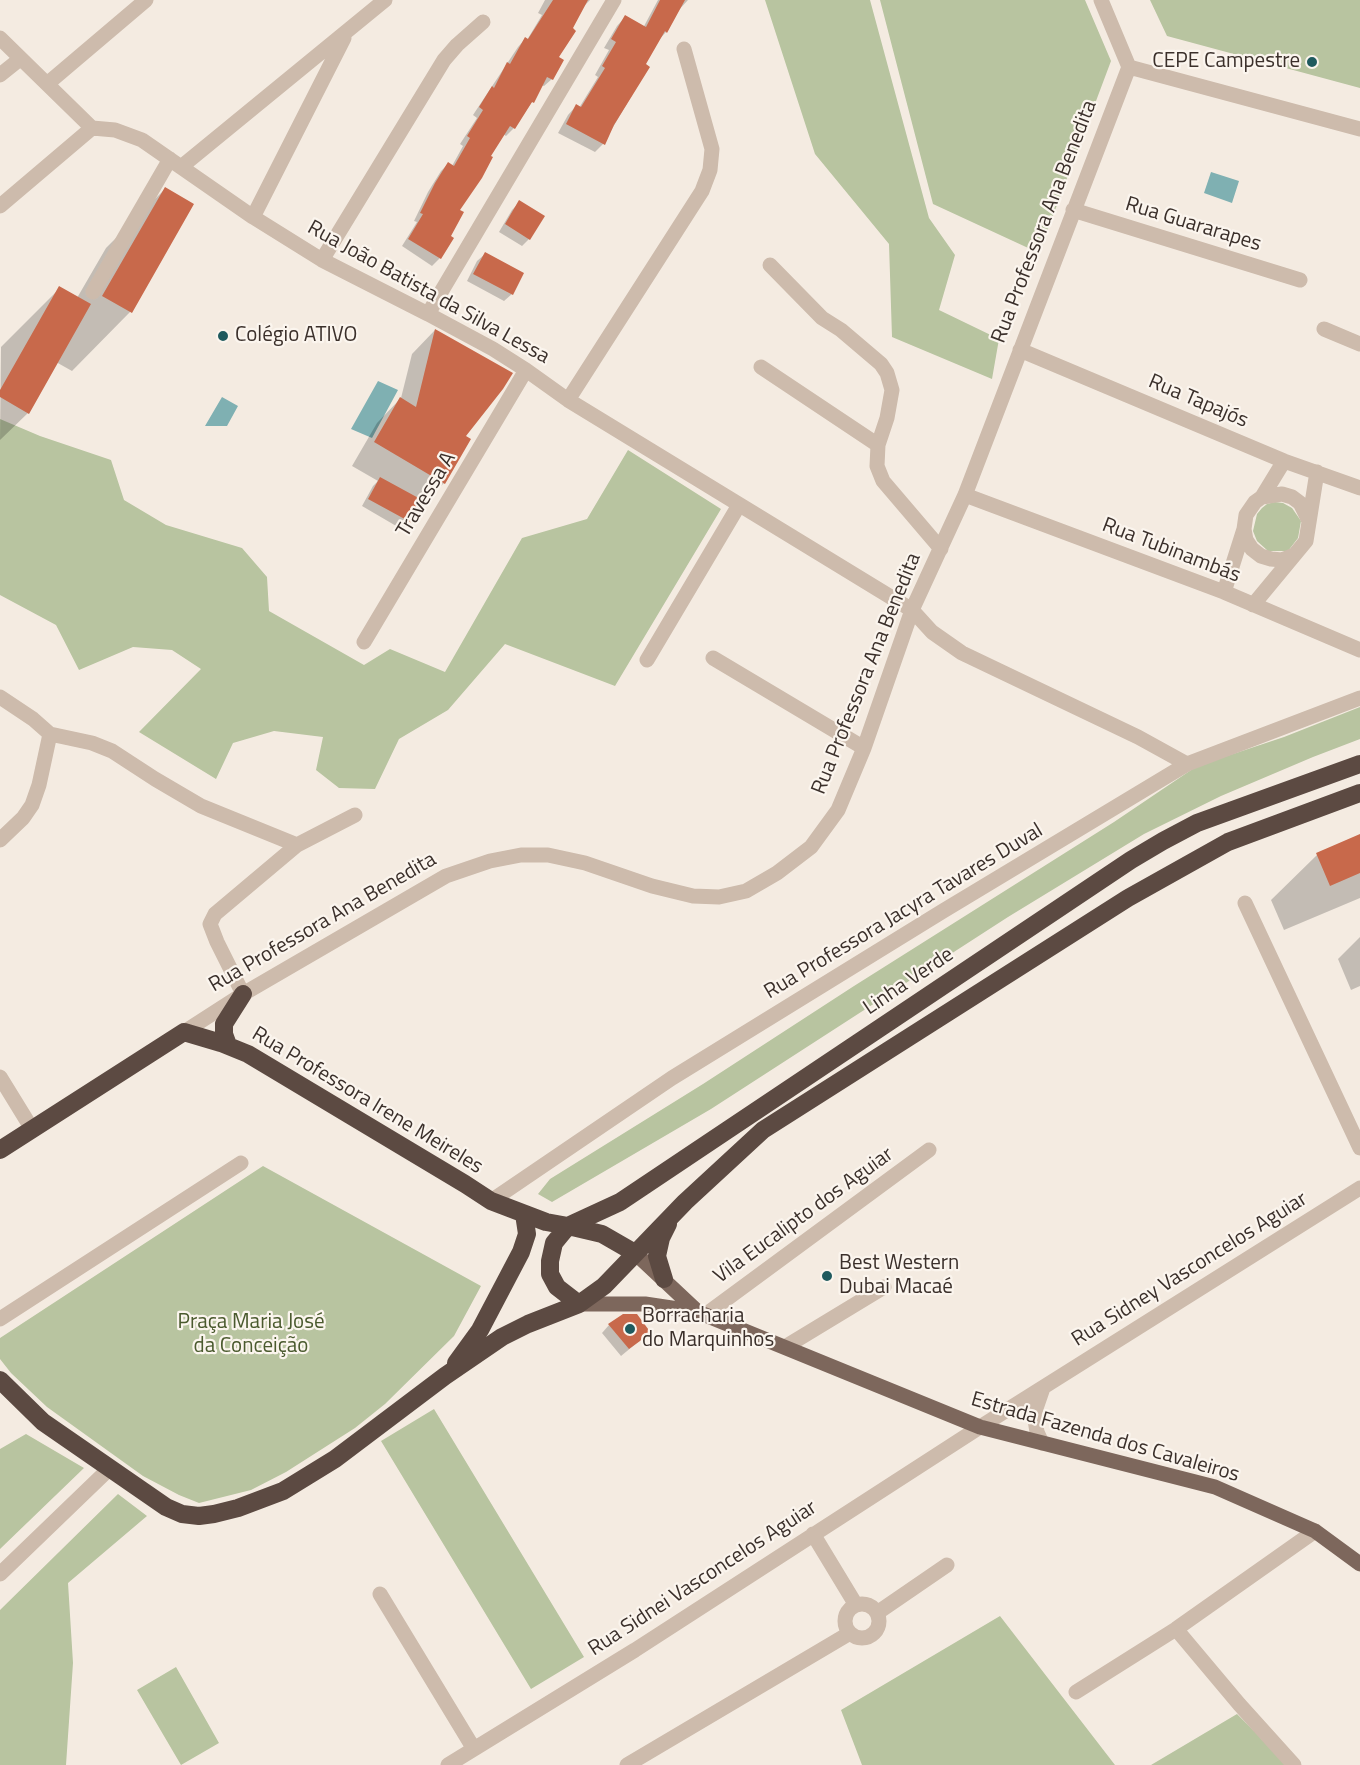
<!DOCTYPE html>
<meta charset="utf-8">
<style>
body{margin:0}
canvas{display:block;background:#f4ebe1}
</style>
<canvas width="1360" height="1765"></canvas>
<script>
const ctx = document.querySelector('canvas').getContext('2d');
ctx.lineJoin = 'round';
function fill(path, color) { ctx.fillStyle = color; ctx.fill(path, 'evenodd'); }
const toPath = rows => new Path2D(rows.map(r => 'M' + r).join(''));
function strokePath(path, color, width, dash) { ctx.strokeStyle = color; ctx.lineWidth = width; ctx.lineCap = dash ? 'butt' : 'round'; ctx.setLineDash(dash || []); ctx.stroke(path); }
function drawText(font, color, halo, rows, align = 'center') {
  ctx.font = font + ' "Titillium Web",sans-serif'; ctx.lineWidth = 4.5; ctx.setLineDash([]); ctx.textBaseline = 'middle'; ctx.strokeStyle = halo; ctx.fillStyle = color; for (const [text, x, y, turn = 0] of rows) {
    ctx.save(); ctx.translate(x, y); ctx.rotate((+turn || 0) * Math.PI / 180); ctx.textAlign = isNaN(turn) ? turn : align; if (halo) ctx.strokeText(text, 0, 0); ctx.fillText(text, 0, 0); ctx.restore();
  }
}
const green = toPath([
 [765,0,870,0,929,218,955,255,939,310,999,339,992,379,892,337,889,244,815,154],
 [880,0,1085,0,1111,61,1039,253,933,204],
 [1150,0,1360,0,1360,88,1167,36],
 [0,419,40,436,111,460,124,500,166,525,242,548,267,577,269,611,364,665,390,649,445,672,522,538,587,519,628,450,721,509,615,686,505,644,448,710,399,739,375,789,339,788,316,770,323,737,274,731,233,743,216,779,139,732,201,669,172,650,133,647,79,670,56,625,0,595],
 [1275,502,1283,503,1292,508,1301,521,1298,538,1288,551,1268,551,1257,541,1253,531,1257,514,1262,508,1267,504],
 [1360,707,1360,739,1313,757,1221,796,1144,834,1008,917,711,1109,552,1202,538,1194,550,1179,703,1084,854,986,1114,822,1197,766,1284,737],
 [263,1166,481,1286,454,1336,385,1404,355,1428,286,1472,251,1490,199,1503,179,1495,143,1476,47,1407,11,1373,0,1359,0,1338],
 [434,1409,584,1657,531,1689,381,1441],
 [26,1434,84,1468,0,1549,0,1449],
 [118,1494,147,1516,68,1583,73,1663,66,1765,0,1765,0,1610],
 [1000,1616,1115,1765,862,1765,841,1710],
 [176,1667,219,1743,181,1765,137,1690],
 [1237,1714,1288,1765,1151,1765]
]);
const water = toPath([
 [1211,172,1239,181,1232,203,1204,193],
 [378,381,398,390,372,438,351,429],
 [222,397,238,406,227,426,205,426]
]);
const shadow = toPath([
 [545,0,590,0,584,6,557,57,552,79,544,86,541,85,532,102,514,128,506,136,503,134,458,211,449,237,452,239,440,258,432,266,402,246,417,222,414,221,428,192,441,171,448,164,452,166,463,146,460,144,477,118,473,115,518,47,525,39,527,40,542,15,538,13],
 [658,0,688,0,677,12,666,32,658,41,644,65,648,68,603,144,595,152,558,133,568,115,576,106,579,108,598,77,595,75,609,50,604,48,617,26,625,17,643,28],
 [165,189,192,204,130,312,72,371,56,362,28,413,0,440,1,347,60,288,77,298,106,248],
 [520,202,529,239,522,246,499,232,512,210],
 [485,254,512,294,504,301,467,281,477,261],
 [435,330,463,437,444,483,421,506,403,530,362,506,373,486,378,481,352,466,377,423,401,398,412,354],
 [1360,835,1360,898,1284,930,1271,900,1317,855],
 [1360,937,1360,986,1351,990,1338,959],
 [609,1325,649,1333,621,1356,602,1333]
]);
const building = toPath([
 [553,0,588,0,573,28,576,31,559,57,564,60,553,80,547,77,534,103,532,102,515,129,510,126,491,156,493,157,482,178,460,210,464,212,451,236,454,238,441,259,408,239,423,214,420,213,435,183,448,162,454,166,470,138,467,136,483,110,479,107,492,86,494,88,507,62,510,64,525,37,528,39],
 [660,0,685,0,667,33,665,31,646,64,650,67,614,125,605,145,566,124,576,104,581,107,605,68,602,66,616,42,611,39,625,15,646,27],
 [165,187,194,204,132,313,102,296],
 [519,200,545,216,530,240,505,224],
 [485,252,524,273,513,295,473,274],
 [59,286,91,304,29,414,0,397,0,390],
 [435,329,513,373,503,389,466,436,471,439,445,484,374,442,400,397,416,407],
 [380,477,424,501,412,523,368,499],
 [1360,834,1360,873,1330,886,1316,853],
 [623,1314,637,1314,651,1333,629,1349,608,1324]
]);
const minor = toPath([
 [1101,0,1129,67],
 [0,38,92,128,115,130,142,140,253,217,322,260,428,314,493,349,526,370,568,400,912,610,932,632,962,653,1138,737,1187,764],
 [1129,67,1360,129],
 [0,75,20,59],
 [47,84,146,0],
 [181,167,385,0],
 [0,206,92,128],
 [1073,210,1300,280],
 [253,217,344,38],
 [322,260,444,60,457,45,483,22],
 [770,265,822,318,841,330,881,364,887,373,892,390,887,418,878,445,877,466,883,481,941,549],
 [93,292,170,159],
 [428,314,614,0],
 [1324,329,1360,344],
 [1020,350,1284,461,1360,488],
 [761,367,878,445],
 [568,400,702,191,710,170,712,149,684,49],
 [965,495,1224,592,1360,650],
 [1262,497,1284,461],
 [1292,556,1282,560,1271,559,1261,556,1252,549,1246,540,1244,529,1246,515,1255,502,1262,497,1282,494,1292,497,1300,503,1309,521],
 [1224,592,1244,529],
 [1253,605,1306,541,1317,472],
 [364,642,526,370],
 [713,658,864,748],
 [647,660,739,505],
 [0,697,33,719,50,734,92,743,112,751,155,779,201,806,297,845],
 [0,840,23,818,32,805,39,785,50,734],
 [1245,903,1360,1148],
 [243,994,217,942,210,924,215,914,297,845,355,815],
 [184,1032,243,994,446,876,490,861,521,855,548,855,585,863,652,886,693,896,719,897,746,891,777,873,811,847,838,810,864,748,912,610,965,495,1129,67],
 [0,1077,32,1129],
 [491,1201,672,1078,943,911,1187,764,1360,698],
 [705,1315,929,1150],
 [0,1319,241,1163],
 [785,1347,884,1287],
 [1042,1443,1037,1432,1034,1414,1043,1388],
 [813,1534,856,1605],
 [0,1574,109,1469],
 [380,1594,474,1749],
 '845 1621a17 17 0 1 1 34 0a17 17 0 1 1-34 0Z',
 [877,1613,947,1565],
 [1176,1629,1239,1704,1294,1765],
 [1076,1692,1176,1629,1315,1531],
 [448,1765,635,1650,980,1427,1360,1188],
 [627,1765,850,1633]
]);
const major = toPath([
 [635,1253,698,1312],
 [579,1304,645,1304,698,1312,980,1427,1215,1487,1315,1531,1360,1564]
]);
const highway = toPath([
 [228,1045,224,1034,224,1024,243,994],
 [0,1150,184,1032,221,1043,248,1054,465,1184,491,1201,546,1222,568,1226,620,1202,1131,860,1163,841,1197,823,1360,764],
 [664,1279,657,1256,661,1238,668,1224],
 [579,1304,557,1287,550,1274,550,1261,554,1243,568,1226,602,1234,635,1253],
 [456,1363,480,1330,521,1252,527,1234,524,1214],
 [0,1380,43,1422,166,1507,182,1514,199,1516,214,1514,238,1508,283,1491,335,1459,445,1376,502,1337,528,1324,579,1304,604,1286,685,1202,763,1130,1128,898,1228,842,1360,793]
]);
const markers = [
 [1312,62,6,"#1f5a5e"],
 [223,336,6,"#1f5a5e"],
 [827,1276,6,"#1f5a5e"],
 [630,1329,6,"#1f5a5e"]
];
const poiNames = [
 ["CEPE Campestre",1300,62,"right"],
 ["Colégio ATIVO",235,336],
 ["Best Western",839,1264],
 ["Dubai Macaé",839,1288],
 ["Borracharia",642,1317],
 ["do Marquinhos",642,1341]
];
const streetNames = [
 ["Rua Professora Ana Benedita",1045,222,-69],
 ["Rua Guararapes",1193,225,17],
 ["Rua João Batista da Silva Lessa",428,293,29],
 ["Rua Tapajós",1198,402,23],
 ["Travessa A",427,495,-59],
 ["Rua Tubinambás",1171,551,21],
 ["Rua Professora Ana Benedita",867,674,-68],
 ["Rua Professora Jacyra Tavares Duval",904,912,-31],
 ["Rua Professora Ana Benedita",323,923,-30],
 ["Linha Verde",909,982,-34],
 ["Rua Professora Irene Meireles",367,1101,31],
 ["Vila Eucalipto dos Aguiar",804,1216,-36],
 ["Rua Sidney Vasconcelos Aguiar",1190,1270,-32],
 ["Estrada Fazenda dos Cavaleiros",1105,1438,16],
 ["Rua Sidnei Vasconcelos Aguiar",703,1579,-33]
];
const parkNames = [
 ["Praça Maria José",251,1323],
 ["da Conceição",251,1347]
];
fill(green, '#b8c4a0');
fill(water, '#7fb0b2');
fill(shadow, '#0003');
fill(building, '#c8694b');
strokePath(minor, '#cdbbac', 15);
strokePath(major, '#7d675c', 15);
strokePath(highway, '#5c4a42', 18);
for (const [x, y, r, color] of markers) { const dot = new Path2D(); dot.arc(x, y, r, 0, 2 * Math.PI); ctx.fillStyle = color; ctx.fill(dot); strokePath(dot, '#fbf5ee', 2); }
drawText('21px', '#3b302b', '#fbf5ee', poiNames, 'left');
drawText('21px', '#3b302b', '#fbf5ee', streetNames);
drawText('21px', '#4a5a2e', '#fbf5ee', parkNames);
</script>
